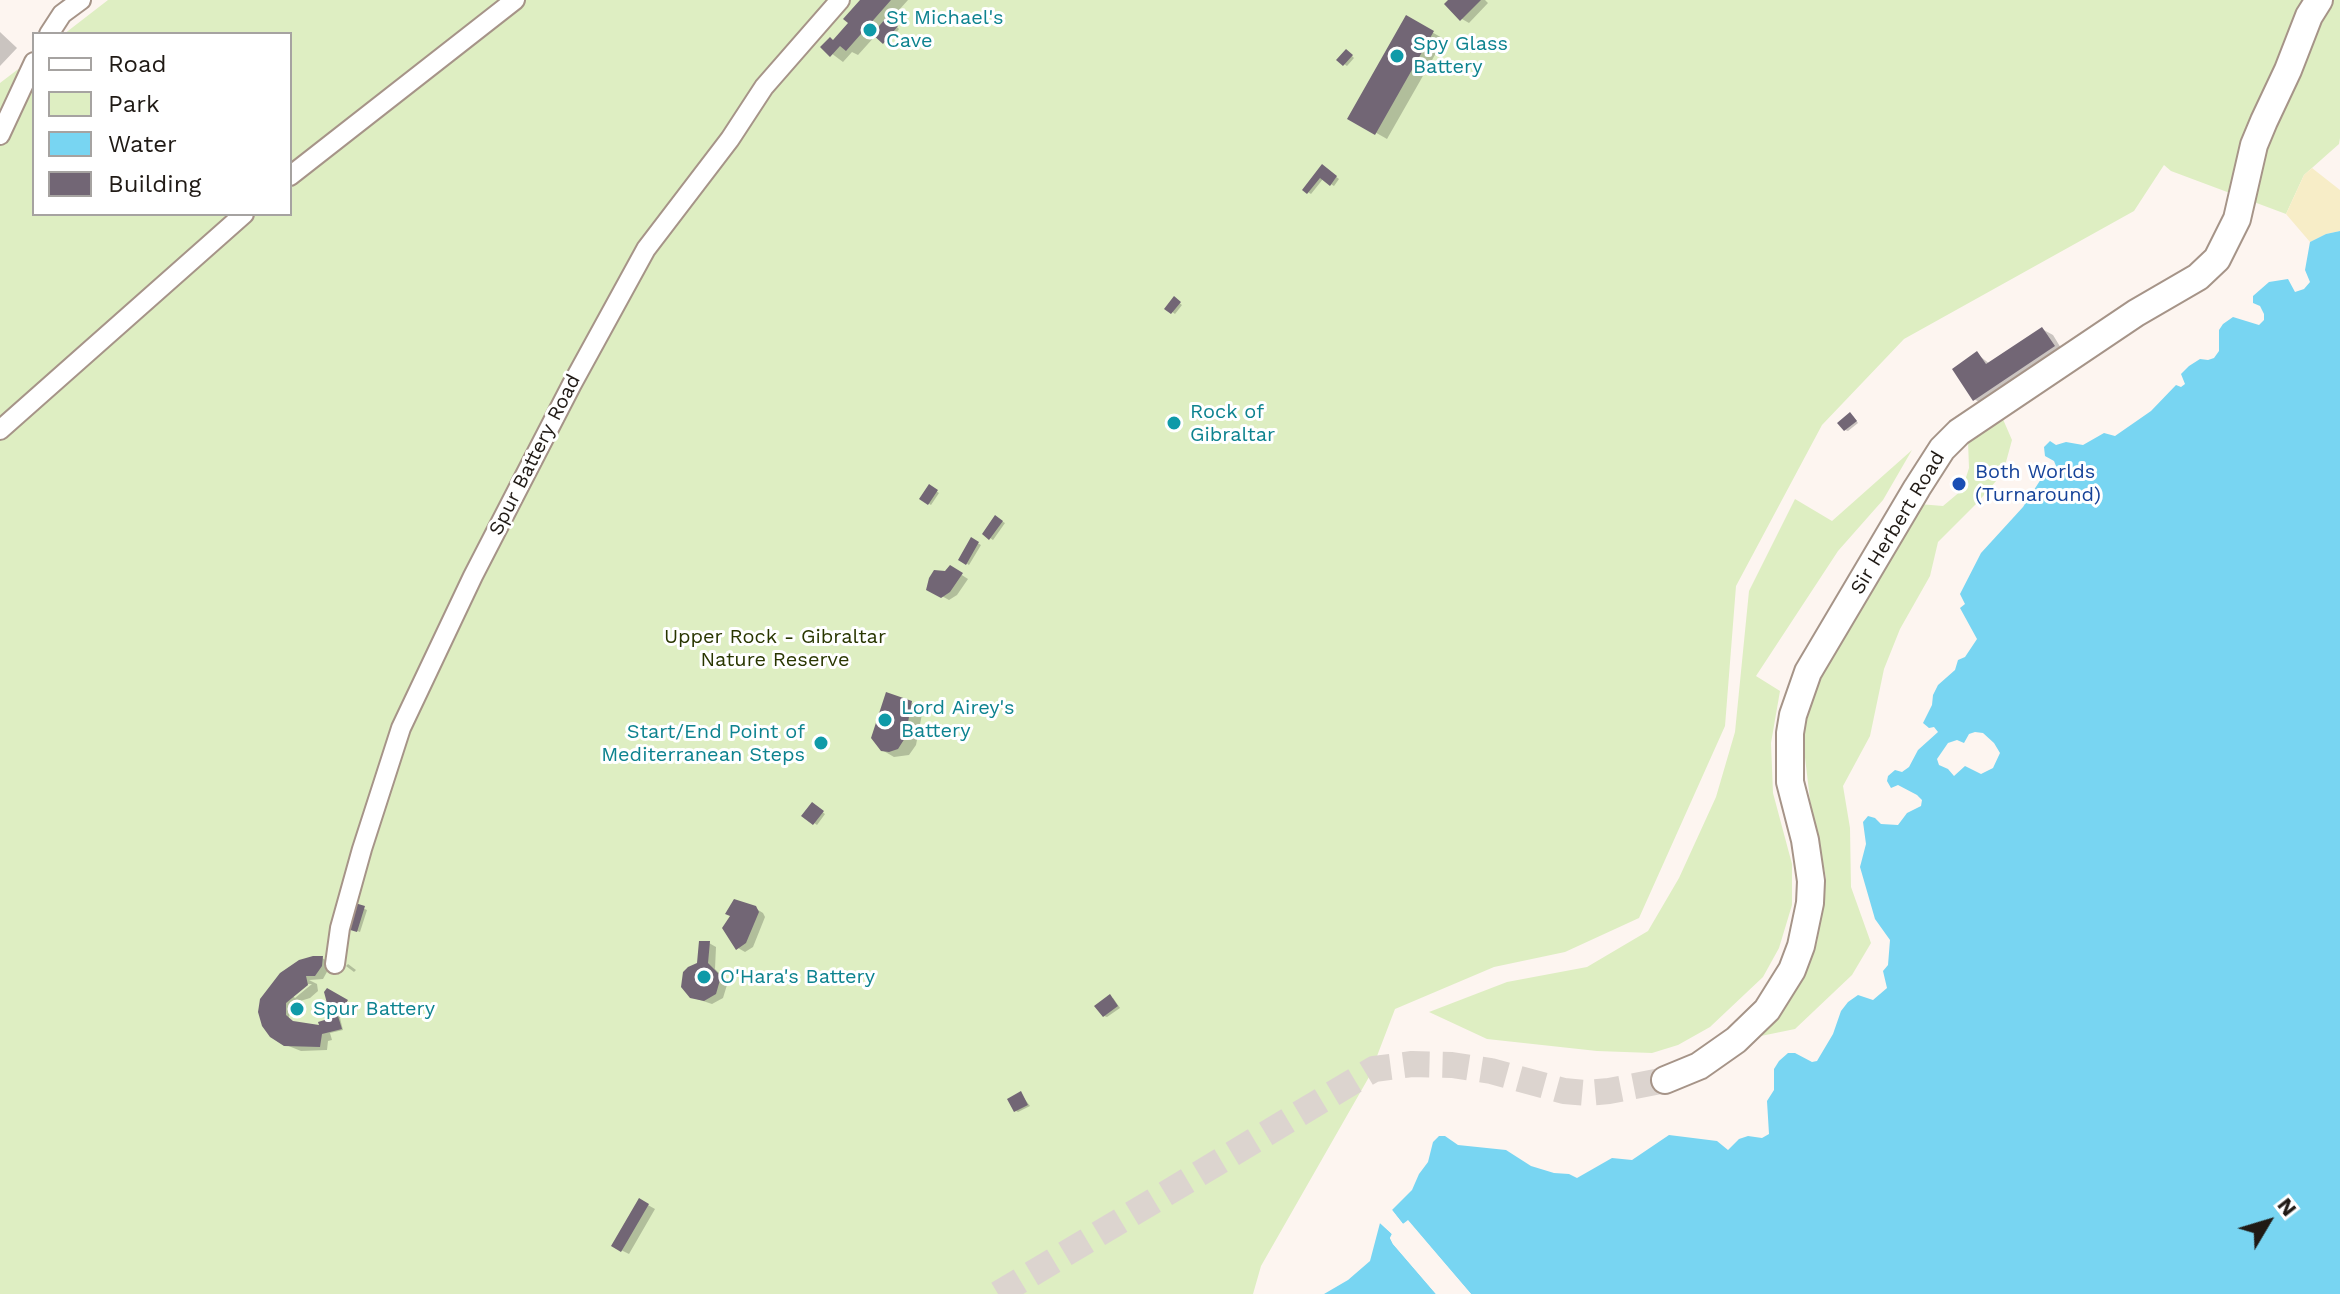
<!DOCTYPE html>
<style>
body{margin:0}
#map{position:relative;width:2340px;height:1294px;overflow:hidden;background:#fdf5f0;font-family:"Work Sans",sans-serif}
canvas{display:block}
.legend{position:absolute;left:32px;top:32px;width:260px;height:184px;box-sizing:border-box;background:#fff;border:2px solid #a6a3a1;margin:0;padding:10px 14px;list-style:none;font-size:24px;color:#201a15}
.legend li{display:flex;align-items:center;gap:16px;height:40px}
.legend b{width:40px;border:2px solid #a6a3a1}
.north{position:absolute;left:2228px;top:1182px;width:80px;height:80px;-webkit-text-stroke:6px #fff;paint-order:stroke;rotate:52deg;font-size:22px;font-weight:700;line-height:32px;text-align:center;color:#201a15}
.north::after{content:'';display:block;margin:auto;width:28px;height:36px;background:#201a15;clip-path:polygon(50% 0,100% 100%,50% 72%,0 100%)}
</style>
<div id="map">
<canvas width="2340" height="1294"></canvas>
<ul class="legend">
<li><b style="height:10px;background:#fff"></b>Road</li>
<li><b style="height:22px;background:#deeec2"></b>Park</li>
<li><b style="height:22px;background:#78d5f2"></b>Water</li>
<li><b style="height:22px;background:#726675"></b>Building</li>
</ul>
<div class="north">N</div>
</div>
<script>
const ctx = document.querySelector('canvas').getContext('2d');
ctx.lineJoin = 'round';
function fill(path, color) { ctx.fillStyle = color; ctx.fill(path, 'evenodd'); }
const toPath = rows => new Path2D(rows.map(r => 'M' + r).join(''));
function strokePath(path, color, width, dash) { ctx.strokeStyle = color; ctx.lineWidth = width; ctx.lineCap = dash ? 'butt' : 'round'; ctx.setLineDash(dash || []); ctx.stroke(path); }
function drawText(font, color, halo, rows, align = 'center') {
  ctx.font = font + ' "Work Sans",sans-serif'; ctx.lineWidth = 6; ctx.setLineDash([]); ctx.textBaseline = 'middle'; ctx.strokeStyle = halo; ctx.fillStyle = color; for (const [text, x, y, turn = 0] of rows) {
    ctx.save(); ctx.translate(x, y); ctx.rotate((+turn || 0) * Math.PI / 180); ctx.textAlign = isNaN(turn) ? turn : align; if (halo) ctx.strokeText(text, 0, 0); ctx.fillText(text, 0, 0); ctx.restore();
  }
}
const green = toPath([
 [108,0,2340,0,2340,138,2339,144,2304,175,2286,214,2171,171,2164,165,2134,211,1904,339,1822,425,1736,586,1725,726,1639,918,1565,952,1494,967,1395,1009,1369,1077,1261,1266,1253,1294,0,1294,0,83,34,57,34,214,290,214,290,34,64,34],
 [2002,417,2012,440,2003,473,1977,503,1938,542,1930,576,1900,629,1884,669,1870,736,1843,786,1850,828,1851,887,1871,943,1852,975,1795,1029,1756,1037,1792,995,1817,943,1826,878,1810,800,1802,732,1819,674,1919,504,1943,506,1962,490,1969,468,1968,441],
 [1912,450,1883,500,1838,551,1756,676,1780,691,1771,743,1773,793,1792,864,1792,905,1779,948,1763,977,1710,1027,1678,1045,1652,1053,1597,1051,1487,1039,1429,1012,1507,982,1587,967,1648,931,1679,878,1716,797,1735,732,1749,591,1795,499,1832,521]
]);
const sand = toPath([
 [2312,168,2340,190,2340,231,2326,234,2310,242,2286,214,2304,175]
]);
const water = toPath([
 [2340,231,2340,1294,1471,1294,1408,1221,1403,1224,1392,1210,1412,1190,1419,1174,1428,1162,1433,1142,1439,1136,1445,1136,1458,1145,1506,1150,1531,1166,1554,1173,1569,1174,1577,1178,1612,1158,1632,1160,1669,1135,1717,1141,1728,1150,1739,1139,1748,1136,1762,1138,1769,1134,1767,1101,1774,1090,1774,1069,1779,1061,1788,1053,1795,1053,1812,1062,1817,1061,1833,1034,1841,1011,1848,1002,1858,995,1873,1000,1887,988,1883,971,1888,965,1890,940,1875,919,1860,867,1866,844,1863,822,1868,816,1875,818,1881,824,1898,825,1907,813,1921,806,1922,800,1917,795,1898,785,1891,788,1887,781,1888,776,1895,770,1902,772,1909,767,1918,750,1938,732,1934,727,1929,728,1923,723,1932,705,1933,695,1938,685,1955,670,1958,660,1965,657,1977,639,1960,608,1965,604,1960,594,1981,553,2023,507,2041,479,2054,473,2056,466,2054,461,2045,456,2044,447,2050,441,2056,445,2066,442,2083,445,2104,433,2115,436,2151,411,2176,385,2181,387,2185,384,2181,374,2189,366,2200,359,2208,360,2214,358,2219,351,2219,330,2223,324,2233,317,2259,325,2264,320,2264,314,2260,306,2253,303,2253,296,2269,282,2288,279,2295,292,2304,289,2310,282,2305,270,2310,242,2326,234],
 [1975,732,1983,733,1994,743,2000,753,1993,768,1981,774,1965,766,1954,776,1948,769,1939,765,1937,759,1948,743,1957,740,1964,743,1969,734],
 [1380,1223,1392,1234,1390,1238,1393,1244,1436,1294,1324,1294,1348,1280,1370,1261]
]);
const pier = toPath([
 [1392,1210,1403,1224,1408,1220,1471,1294,1466,1294,1407,1226,1400,1227,1389,1213],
 [1383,1219,1396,1232,1397,1242,1440,1294,1436,1294,1393,1244,1390,1238,1392,1234,1380,1223]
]);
const shadow = toPath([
 [863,0,908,0,890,20,899,29,887,44,876,35,858,55,852,52,843,62,823,47,834,42,851,23],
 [1451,0,1485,0,1488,3,1469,23,1462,19],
 [1407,18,1444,39,1387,139,1350,118],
 [0,32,17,48,0,66],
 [1349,53,1354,58,1347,66,1338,60],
 [1322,166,1339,179,1334,186,1323,179,1311,194,1305,190],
 [1174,299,1182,305,1175,314,1167,308],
 [2042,329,2053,335,2064,353,1986,406,1974,399,1977,354,1990,364],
 [1853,416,1858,423,1848,431,1845,430],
 [930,487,939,493,931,505,922,499],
 [996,518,1005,523,993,540,984,534],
 [972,540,981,545,969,565,960,559],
 [951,568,968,579,957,595,949,600,929,589],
 [912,703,923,709,916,745,909,755,894,757,882,750],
 [813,805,825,814,817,825,804,816],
 [356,905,367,910,360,932,352,929],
 [755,908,763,913,765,917,753,947,745,952,738,948,732,915],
 [709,943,716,947,715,969,725,979,727,985,723,998,712,1004,691,997,699,965],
 [322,958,329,962,328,970,323,979,309,980,317,984,318,991,310,998,294,1003,288,1019,294,1023,322,1027,333,1020,328,991,349,1003,340,1018,343,1030,330,1033,332,1040,328,1041,327,1050,301,1051,286,1045,263,1023],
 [306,984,312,984,295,998,292,995],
 [348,964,356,970,354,972,346,966],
 [1113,998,1120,1008,1107,1017,1104,1016],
 [1021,1094,1030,1106,1018,1112,1016,1111],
 [639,1200,655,1209,629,1254,613,1246]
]);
const building = toPath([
 [860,0,891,0,846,51,840,46,830,57,820,47,830,37,833,40,848,23,843,19],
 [1448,0,1481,0,1460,21,1444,4],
 [1406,15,1434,31,1375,135,1347,119],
 [887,17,898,26,883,44,872,34],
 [1346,49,1353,55,1343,66,1336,60],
 [1322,164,1337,176,1330,186,1320,178,1307,194,1302,190],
 [1174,296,1181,302,1171,314,1164,309],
 [2042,327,2055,346,1973,401,1952,369,1977,351,1986,364],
 [1850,412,1857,421,1844,431,1837,423],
 [929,484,938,490,928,505,919,499],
 [995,515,1003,521,989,540,982,534],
 [971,537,979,542,966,565,958,560],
 [950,565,963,573,950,592,941,598,926,590,929,578,934,570,945,571],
 [886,692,912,701,905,738,898,749,889,752,881,751,871,738],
 [812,802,824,811,813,825,801,816],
 [734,899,756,906,759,912,746,943,736,950,722,928,730,916,725,914],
 [355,903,365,906,357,932,347,929],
 [699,941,710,941,708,963,718,973,720,980,716,994,704,1001,690,998,681,987,683,972,688,967,697,963],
 [313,956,323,956,322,966,315,976,306,976,308,985,286,1003,286,1015,293,1021,319,1025,318,1022,331,1018,324,992,327,988,348,1000,338,1016,342,1029,322,1034,320,1047,284,1046,270,1037,262,1026,258,1012,260,999,280,973,299,960],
 [1110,994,1118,1006,1103,1017,1094,1006],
 [1021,1091,1028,1105,1014,1112,1007,1099],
 [639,1198,649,1204,621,1252,611,1246]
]);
const secondaryTunnel = toPath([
 [998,1294,1374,1069,1412,1064,1452,1065,1491,1071,1564,1091,1587,1093,1609,1091,1665,1080]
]);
const street = toPath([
 [49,34,62,14,81,0],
 [0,135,34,62],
 [290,176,515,0],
 [0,430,244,214],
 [335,964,340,928,362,849,401,728,473,576,572,384,646,249,730,139,764,87,840,0]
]);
const secondary = toPath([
 [1665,1080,1699,1066,1736,1040,1767,1010,1792,970,1801,946,1810,903,1811,881,1805,840,1790,782,1790,733,1793,715,1808,672,1917,488,1942,449,1959,432,2136,313,2198,277,2217,259,2237,219,2254,145,2264,121,2288,70,2309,16,2319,0]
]);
const markers = [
 [870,30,8,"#0f9aa8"],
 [1397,56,8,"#0f9aa8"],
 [1174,423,8,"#0f9aa8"],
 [1959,484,8,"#1a4fb4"],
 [885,720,8,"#0f9aa8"],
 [821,743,8,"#0f9aa8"],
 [704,977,8,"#0f9aa8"],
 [297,1009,8,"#0f9aa8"]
];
const cultureNames = [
 ["St Michael's",886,18],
 ["Cave",886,41],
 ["Spy Glass",1413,44],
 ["Battery",1413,67],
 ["Rock of",1190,412],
 ["Gibraltar",1190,435],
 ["Lord Airey's",901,708],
 ["Battery",901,731],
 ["Start/End Point of",805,732,"right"],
 ["Mediterranean Steps",805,755,"right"],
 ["O'Hara's Battery",720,977],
 ["Spur Battery",313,1009]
];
const streetNames = [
 ["Spur Battery Road",535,455,-63],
 ["Sir Herbert Road",1898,523,-59]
];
const transitNames = [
 ["Both Worlds",1975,472],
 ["(Turnaround)",1975,495]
];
const parkNames = [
 ["Upper Rock - Gibraltar",775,637],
 ["Nature Reserve",775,660]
];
fill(green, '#deeec2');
fill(sand, '#f7edc7');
fill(water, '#78d5f2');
fill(pier, '#fdf5f0');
fill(shadow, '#0003');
fill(building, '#726675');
strokePath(secondaryTunnel, '#dcd4cf', 26, [26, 13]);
strokePath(street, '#a69488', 22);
strokePath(secondary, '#a69488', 30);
strokePath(street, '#fff', 18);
strokePath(secondary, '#fff', 26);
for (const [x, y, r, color] of markers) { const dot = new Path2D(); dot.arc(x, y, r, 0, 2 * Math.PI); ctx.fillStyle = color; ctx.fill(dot); strokePath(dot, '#fff', 3); }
drawText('20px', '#0d838f', '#fff', cultureNames, 'left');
drawText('20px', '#201a15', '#fff', streetNames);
drawText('20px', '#164399', '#fff', transitNames, 'left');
drawText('20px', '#293600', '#fff', parkNames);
</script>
